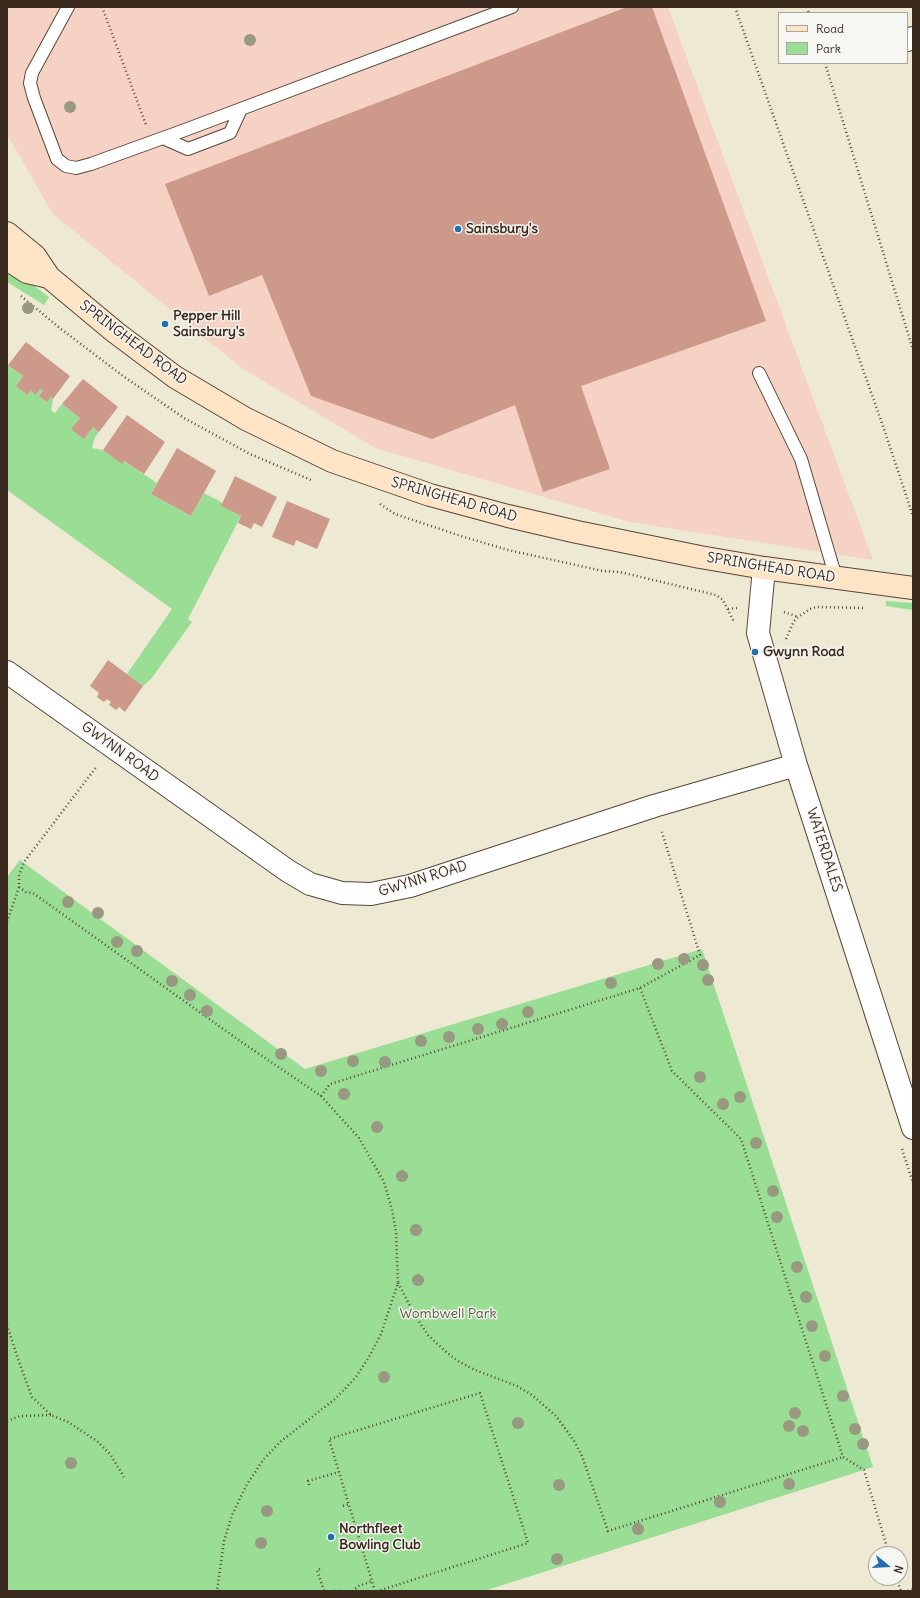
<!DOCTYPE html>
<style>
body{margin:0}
#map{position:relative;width:920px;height:1598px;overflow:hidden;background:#ede9d3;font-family:Delius,sans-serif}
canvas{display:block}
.frame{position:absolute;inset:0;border:8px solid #3b2a1e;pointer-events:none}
.legend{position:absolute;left:778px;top:12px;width:130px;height:52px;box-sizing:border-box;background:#f6f6f2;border:1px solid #aba49d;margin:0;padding:5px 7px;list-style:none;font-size:12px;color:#3b2a1e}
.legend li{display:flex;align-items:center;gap:8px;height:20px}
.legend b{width:20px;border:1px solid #aba49d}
.north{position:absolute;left:868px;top:1546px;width:40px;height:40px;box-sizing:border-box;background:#f6f6f2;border:1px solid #aba49d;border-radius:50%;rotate:108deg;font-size:11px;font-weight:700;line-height:16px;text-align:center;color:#3b2a1e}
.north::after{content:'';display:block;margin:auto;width:14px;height:18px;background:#1f6fb2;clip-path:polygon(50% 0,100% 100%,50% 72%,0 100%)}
</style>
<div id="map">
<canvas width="920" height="1598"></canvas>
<div class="frame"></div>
<ul class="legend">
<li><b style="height:5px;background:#ffe4c6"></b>Road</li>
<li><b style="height:11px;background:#9add94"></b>Park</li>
</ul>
<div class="north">N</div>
</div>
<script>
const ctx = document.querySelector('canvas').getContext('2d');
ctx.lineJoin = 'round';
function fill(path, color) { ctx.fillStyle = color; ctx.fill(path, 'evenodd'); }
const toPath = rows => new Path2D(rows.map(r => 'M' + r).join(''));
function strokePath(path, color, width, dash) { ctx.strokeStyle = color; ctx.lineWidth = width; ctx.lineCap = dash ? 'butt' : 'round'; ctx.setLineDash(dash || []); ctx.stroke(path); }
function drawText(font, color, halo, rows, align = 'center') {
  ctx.font = font + ' Delius,sans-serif'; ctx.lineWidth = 3; ctx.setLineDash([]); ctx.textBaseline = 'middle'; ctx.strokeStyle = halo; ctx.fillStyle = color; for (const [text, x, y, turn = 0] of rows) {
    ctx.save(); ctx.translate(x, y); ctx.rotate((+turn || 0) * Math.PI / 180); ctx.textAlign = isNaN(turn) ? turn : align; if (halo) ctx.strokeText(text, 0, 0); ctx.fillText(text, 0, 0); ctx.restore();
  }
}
const built = toPath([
 [7,7,668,7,873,560,630,522,375,448,243,369,52,213,7,134]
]);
const green = toPath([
 [7,269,29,282,49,297,44,305,7,282],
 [8,365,23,376,16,386,27,395,31,391,36,395,40,389,43,391,39,396,47,402,51,397,53,399,51,410,55,413,62,404,80,418,72,429,84,439,93,427,99,432,95,437,92,448,103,450,122,463,124,461,157,483,151,494,191,516,204,493,223,503,221,506,241,516,188,619,192,622,151,679,143,686,127,674,172,609,7,490,7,367],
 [886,601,913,603,913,610,886,606],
 [20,860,305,1069,702,949,873,1467,484,1591,7,1591,7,877]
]);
const building = toPath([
 [627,7,652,7,766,321,581,386,610,469,543,492,515,405,432,439,311,396,262,275,209,296,165,184],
 [26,342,70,376,53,399,51,397,47,402,39,396,43,391,40,389,36,395,31,391,27,395,16,386,23,376,8,365],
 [83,379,118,407,99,432,93,427,84,439,71,429,80,418,62,404],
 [127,415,165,442,144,474,124,461,122,464,103,450],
 [177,448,216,471,191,516,151,494],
 [235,476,277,497,262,527,254,523,251,529,238,523,241,516,221,506],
 [287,501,330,519,317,549,296,540,294,546,272,537],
 [108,660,143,686,125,712,119,707,116,710,109,705,111,702,107,699,104,702,97,697,99,693,90,686]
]);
const path = toPath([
 [102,7,146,125],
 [735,7,883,426,913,516],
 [807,7,809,13],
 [825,63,913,350],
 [21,296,61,329,123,376,184,418,250,454,311,480],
 [380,504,395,514,464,537,508,550,603,571,620,572,716,595,723,600,734,622],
 [728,609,737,608],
 [784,612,798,617],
 [786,639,794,621,798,617,810,609,816,607,865,608],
 [19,887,26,892,33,893,47,903,240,1041,321,1096,359,1138,384,1182,392,1210,396,1232,398,1283,381,1334,369,1357,356,1377,335,1399,280,1442,263,1460,246,1486,232,1515,224,1541,217,1591],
 [7,922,19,887,19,876,24,862,97,766],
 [640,988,672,1071,741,1139,843,1457,864,1470,889,1554],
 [321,1096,330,1084,640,988,700,955,661,829],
 [902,1149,913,1183],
 [398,1283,416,1317,428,1335,445,1351,458,1361,475,1370,517,1386,532,1395,556,1416,574,1441,582,1456,608,1531,843,1457],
 [7,1325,19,1362,32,1397,51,1415,68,1422,97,1441,110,1454,124,1477],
 [7,1421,20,1416,51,1415],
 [309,1485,308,1481,339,1472],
 [343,1506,349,1504],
 [320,1569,317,1570,324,1591],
 [896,1578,901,1591],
 [335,1591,343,1591],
 [352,1591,359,1586,372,1581],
 [375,1591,329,1439,480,1393,528,1543,378,1591],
 [908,1591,913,1589]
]);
const service = toPath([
 [68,7,32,73,30,83,34,98,57,159,66,166,76,168,91,164,185,130,512,7],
 [163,138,188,149,230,133,241,109],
 [759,373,801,459,836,578]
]);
const minor = toPath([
 [907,40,913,38],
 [764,568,758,633,796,765,913,1128],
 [7,672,288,871,310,884,342,893,371,894,410,886,654,806,796,765]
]);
const secondary = toPath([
 [7,233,35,256,49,277,115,332,175,377,246,419,332,461,430,495,508,516,577,532,700,557,764,568,913,588],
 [7,259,27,272,49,277]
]);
const trees = [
 [250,40],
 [70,107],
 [28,308],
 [68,902],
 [98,913],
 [117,942],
 [137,951],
 [684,959],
 [658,964],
 [703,965],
 [708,980],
 [172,981],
 [611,983],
 [190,995],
 [207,1011],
 [528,1012],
 [502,1024],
 [478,1029],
 [449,1037],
 [421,1041],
 [281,1054],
 [353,1061],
 [385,1062],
 [321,1071],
 [700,1077],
 [344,1094],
 [740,1097],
 [723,1104],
 [377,1127],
 [756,1143],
 [402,1176],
 [773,1191],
 [777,1217],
 [416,1230],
 [797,1267],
 [418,1280],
 [806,1297],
 [812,1326],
 [825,1356],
 [384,1377],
 [843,1396],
 [795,1413],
 [518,1423],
 [789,1426],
 [855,1429],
 [803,1431],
 [863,1444],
 [71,1463],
 [789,1484],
 [559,1485],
 [720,1502],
 [267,1511],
 [638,1529],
 [261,1543],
 [557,1559]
];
const markers = [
 [458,229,4,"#1f6fb2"],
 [165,324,4,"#1f6fb2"],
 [755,652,4,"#1f6fb2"],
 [331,1537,4,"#1f6fb2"]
];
const poiNames = [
 ["Sainsbury's",466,229],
 ["Pepper Hill",173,316],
 ["Sainsbury's",173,332],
 ["Gwynn Road",763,652],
 ["Northfleet",339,1529],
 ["Bowling Club",339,1545]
];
const streetNames = [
 ["SPRINGHEAD ROAD",133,343,37],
 ["SPRINGHEAD ROAD",454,500,16],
 ["SPRINGHEAD ROAD",771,568,9],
 ["GWYNN ROAD",120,752,36],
 ["WATERDALES",824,850,72],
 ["GWYNN ROAD",423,879,-17]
];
const parkNames = [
 ["Wombwell Park",448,1314]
];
fill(built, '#f6d2c4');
fill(green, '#9add94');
fill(building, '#cd998b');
strokePath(service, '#564739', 14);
strokePath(minor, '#564739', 24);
strokePath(secondary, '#564739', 24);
strokePath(path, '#564739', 2.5, [1, 3]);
strokePath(service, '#fff', 12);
strokePath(minor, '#fff', 22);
strokePath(secondary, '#ffe4c6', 22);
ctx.fillStyle = '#989980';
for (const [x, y] of trees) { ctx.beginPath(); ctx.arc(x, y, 6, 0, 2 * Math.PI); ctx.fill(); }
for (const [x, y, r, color] of markers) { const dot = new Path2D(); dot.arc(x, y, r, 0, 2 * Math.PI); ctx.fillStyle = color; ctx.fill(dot); strokePath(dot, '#f6f6f2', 1.5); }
drawText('bold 14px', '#3b2a1e', '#f6f6f2', poiNames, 'left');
drawText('14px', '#3b2a1e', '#f6f6f2', streetNames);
drawText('14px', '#53573c', '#f6f6f2', parkNames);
</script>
